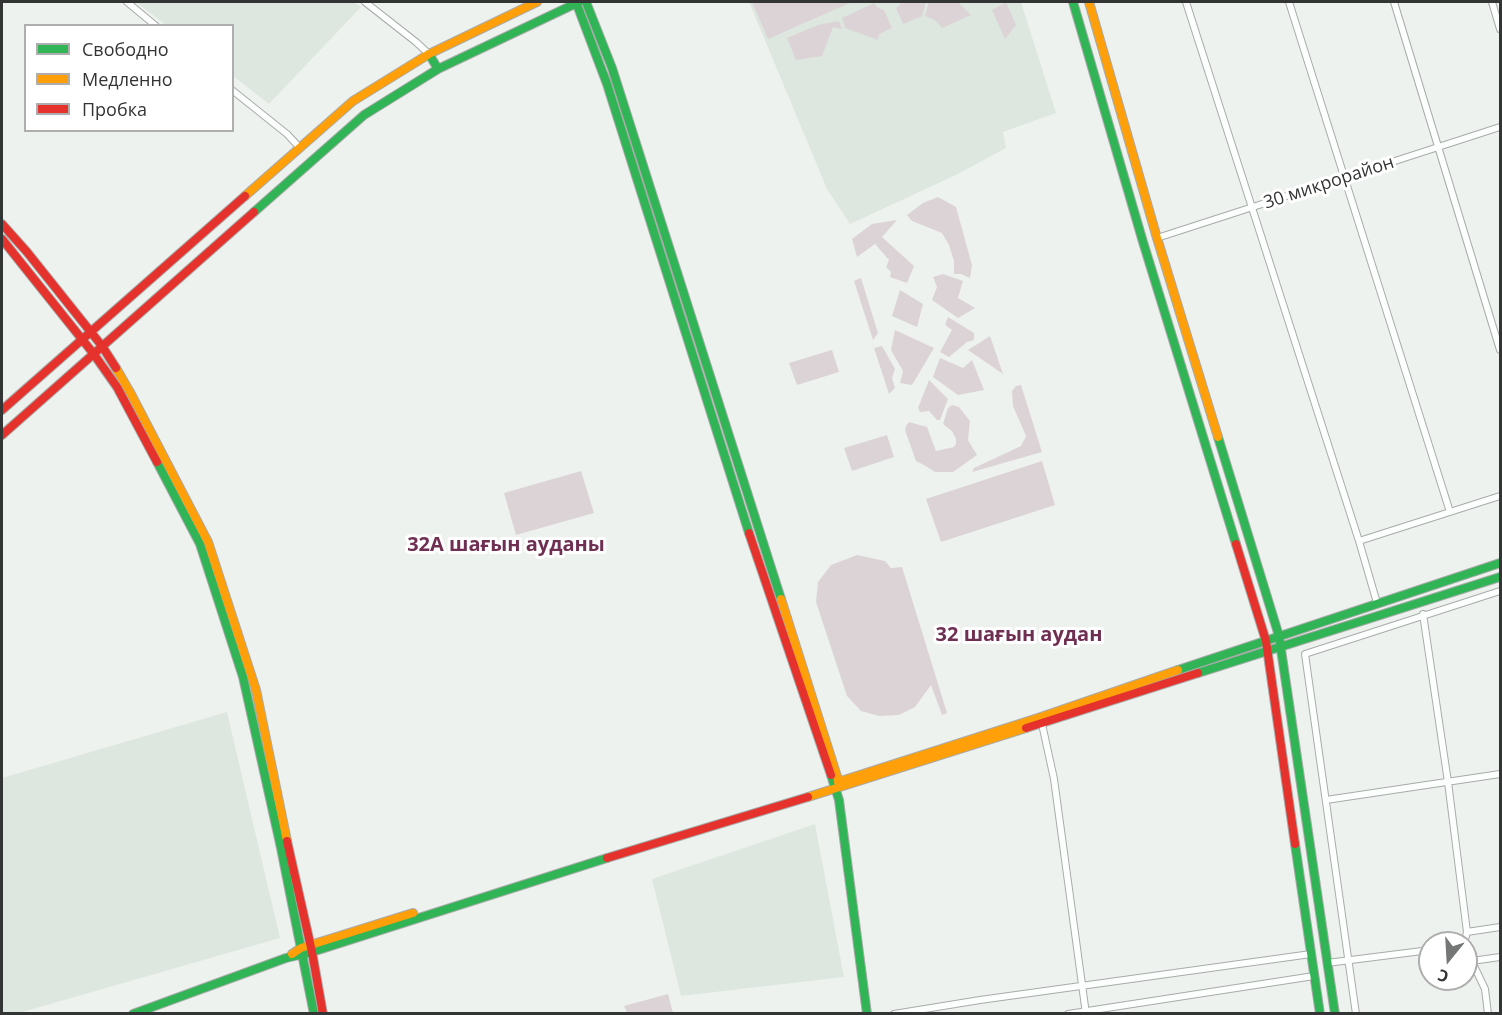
<!DOCTYPE html>
<meta charset="utf-8">
<style>
body{margin:0}
#map{position:relative;width:1502px;height:1015px;overflow:hidden;background:#eef2ef;font-family:"Open Sans",sans-serif}
canvas{display:block}
.frame{position:absolute;inset:0;border:3px solid #323533;pointer-events:none}
.legend{position:absolute;left:24px;top:24px;width:210px;height:108px;box-sizing:border-box;background:#fff;border:2px solid #adaead;margin:0;padding:8px 10px;list-style:none;font-size:18px;color:#323533}
.legend li{display:flex;align-items:center;gap:12px;height:30px}
.legend b{width:30px;border:2px solid #adaead}
.north{position:absolute;left:1418px;top:931px;width:60px;height:60px;box-sizing:border-box;background:#fff;border:2px solid #adaead;border-radius:50%;rotate:198deg;font-size:16px;font-weight:700;line-height:24px;text-align:center;color:#323533}
.north::after{content:'';display:block;margin:auto;width:21px;height:27px;background:#747775;clip-path:polygon(50% 0,100% 100%,50% 72%,0 100%)}
</style>
<div id="map">
<canvas width="1502" height="1015"></canvas>
<div class="frame"></div>
<ul class="legend">
<li><b style="height:8px;background:#30b455"></b>Свободно</li>
<li><b style="height:8px;background:#ff9f0a"></b>Медленно</li>
<li><b style="height:8px;background:#e5322d"></b>Пробка</li>
</ul>
<div class="north">С</div>
</div>
<script>
const ctx = document.querySelector('canvas').getContext('2d');
ctx.lineJoin = 'round';
function fill(path, color) { ctx.fillStyle = color; ctx.fill(path, 'evenodd'); }
const toPath = rows => new Path2D(rows.map(r => 'M' + r).join(''));
function strokePath(path, color, width, dash) { ctx.strokeStyle = color; ctx.lineWidth = width; ctx.lineCap = dash ? 'butt' : 'round'; ctx.setLineDash(dash || []); ctx.stroke(path); }
function drawText(font, color, halo, rows, align = 'center') {
  ctx.font = font + ' "Open Sans",sans-serif'; ctx.lineWidth = 6; ctx.setLineDash([]); ctx.textBaseline = 'middle'; ctx.strokeStyle = halo; ctx.fillStyle = color; for (const [text, x, y, turn = 0] of rows) {
    ctx.save(); ctx.translate(x, y); ctx.rotate((+turn || 0) * Math.PI / 180); ctx.textAlign = isNaN(turn) ? turn : align; if (halo) ctx.strokeText(text, 0, 0); ctx.fillText(text, 0, 0); ctx.restore();
  }
}
const built = toPath([
 [139,2,353,2,361,7,269,104,233,76,232,26,166,25,137,3],
 [749,2,1021,2,1056,113,1003,132,1006,148,956,175,850,224,827,189],
 [227,712,280,938,19,1013,2,1013,2,778],
 [815,824,844,977,681,996,652,879]
]);
const green = toPath([
 [752,2,852,2,768,39],
 [902,2,926,2,922,16,903,24,896,8],
 [929,2,958,2,971,15,942,28,935,20,925,16],
 [1006,2,1016,25,1005,39,992,10],
 [874,3,878,8,884,10,892,28,879,34,878,40,845,28,842,18],
 [839,21,842,29,833,27,822,56,796,60,787,38,818,25],
 [938,197,956,207,972,265,970,278,961,274,954,274,954,261,949,245,942,233,912,221,907,215,923,203],
 [897,220,882,237,914,266,907,283,890,277,891,272,886,267,889,260,875,244,857,257,852,239,872,224],
 [943,274,963,281,958,298,975,308,958,318,932,300,937,287,933,277],
 [861,278,878,333,873,340,854,281],
 [900,290,923,304,917,327,892,316],
 [948,317,974,333,974,340,967,342,949,357,940,352,952,330,945,325],
 [895,330,934,348,912,385,900,383,903,371,891,350],
 [990,336,1003,374,968,350],
 [882,346,895,369,892,378,895,388,889,394,874,348],
 [832,350,839,372,797,385,789,363],
 [940,358,963,368,972,360,984,390,958,395,933,377],
 [929,380,948,399,940,420,937,420,929,411,920,412,918,408],
 [1021,385,1042,452,972,472,974,468,1021,446,1026,436,1013,406,1012,391,1016,386],
 [952,405,959,407,970,421,968,440,977,455,953,472,935,472,924,465,916,461,905,430,906,426,909,422,927,427,936,451,954,447,956,444,956,439,952,431,943,424,948,408],
 [887,435,894,457,852,471,844,448],
 [1042,461,1055,505,941,542,926,499],
 [581,471,594,513,516,535,504,493],
 [857,555,885,561,891,568,902,567,947,713,942,715,931,685,915,707,899,715,879,716,861,711,847,696,816,602,818,582,831,565],
 [668,994,673,1013,627,1013,624,1006]
]);
const street = toPath([
 [127,2,156,26],
 [365,2,416,42,429,54],
 [1186,2,1359,541,1377,603],
 [1289,2,1450,512],
 [1394,2,1500,350],
 [1492,2,1500,29],
 [232,90,287,134,300,148],
 [1157,238,1500,127],
 [1359,541,1500,496],
 [1423,614,1448,782,1467,932,1464,943],
 [1042,724,1054,779,1086,1014],
 [1326,800,1500,774],
 [1467,932,1500,927],
 [1466,949,1485,989,1488,1014],
 [1472,961,1500,957],
 [1327,963,1430,950],
 [894,1014,980,1000,1311,954],
 [1068,1014,1314,976],
 [1356,1014,1305,654,1500,591]
]);
const fast = toPath([
 [576,2,607,84,749,533],
 [586,2,612,68,781,599],
 [1073,2,1143,242,1236,544],
 [429,54,438,69],
 [254,212,364,115,438,69,579,2],
 [1218,437,1279,636,1335,1014],
 [157,462,200,544,243,677,281,848,314,1014],
 [1178,670,1500,563],
 [1198,673,1500,577],
 [831,775,839,800,867,1014],
 [1295,844,1320,1014],
 [133,1014,286,958,312,952,607,858]
]);
const slow = toPath([
 [1089,2,1157,238,1218,437],
 [245,196,353,101,429,54,537,2],
 [116,368,131,394,208,542,256,690,287,841],
 [781,599,840,786],
 [838,782,1038,718,1178,670],
 [808,797,1026,728],
 [292,954,301,948,413,913]
]);
const jam = toPath([
 [2,224,27,252,102,346,116,368],
 [2,239,93,353,117,387,157,462],
 [2,410,245,196],
 [2,435,254,212],
 [749,533,831,775],
 [1236,544,1266,641,1295,844],
 [1026,728,1198,673],
 [287,841,312,952,323,1014],
 [607,858,808,797]
]);
const streetNames = [
 ["30 микрорайон",1329,183,-18]
];
const neighbourhoodNames = [
 ["32А шағын ауданы",506,545],
 ["32 шағын аудан",1019,635]
];
fill(built, '#dde7df');
fill(green, '#dcd3d6');
strokePath(street, '#a8aba9', 8);
strokePath(fast, '#a8aba9', 10);
strokePath(slow, '#a8aba9', 10);
strokePath(jam, '#a8aba9', 10);
strokePath(street, '#fcfdfd', 6);
strokePath(fast, '#30b455', 8);
strokePath(slow, '#ff9f0a', 8);
strokePath(jam, '#e5322d', 8);
drawText('18px', '#323533', '#fff', streetNames);
drawText('bold 20px', '#6f2f52', '#fff', neighbourhoodNames);
</script>
